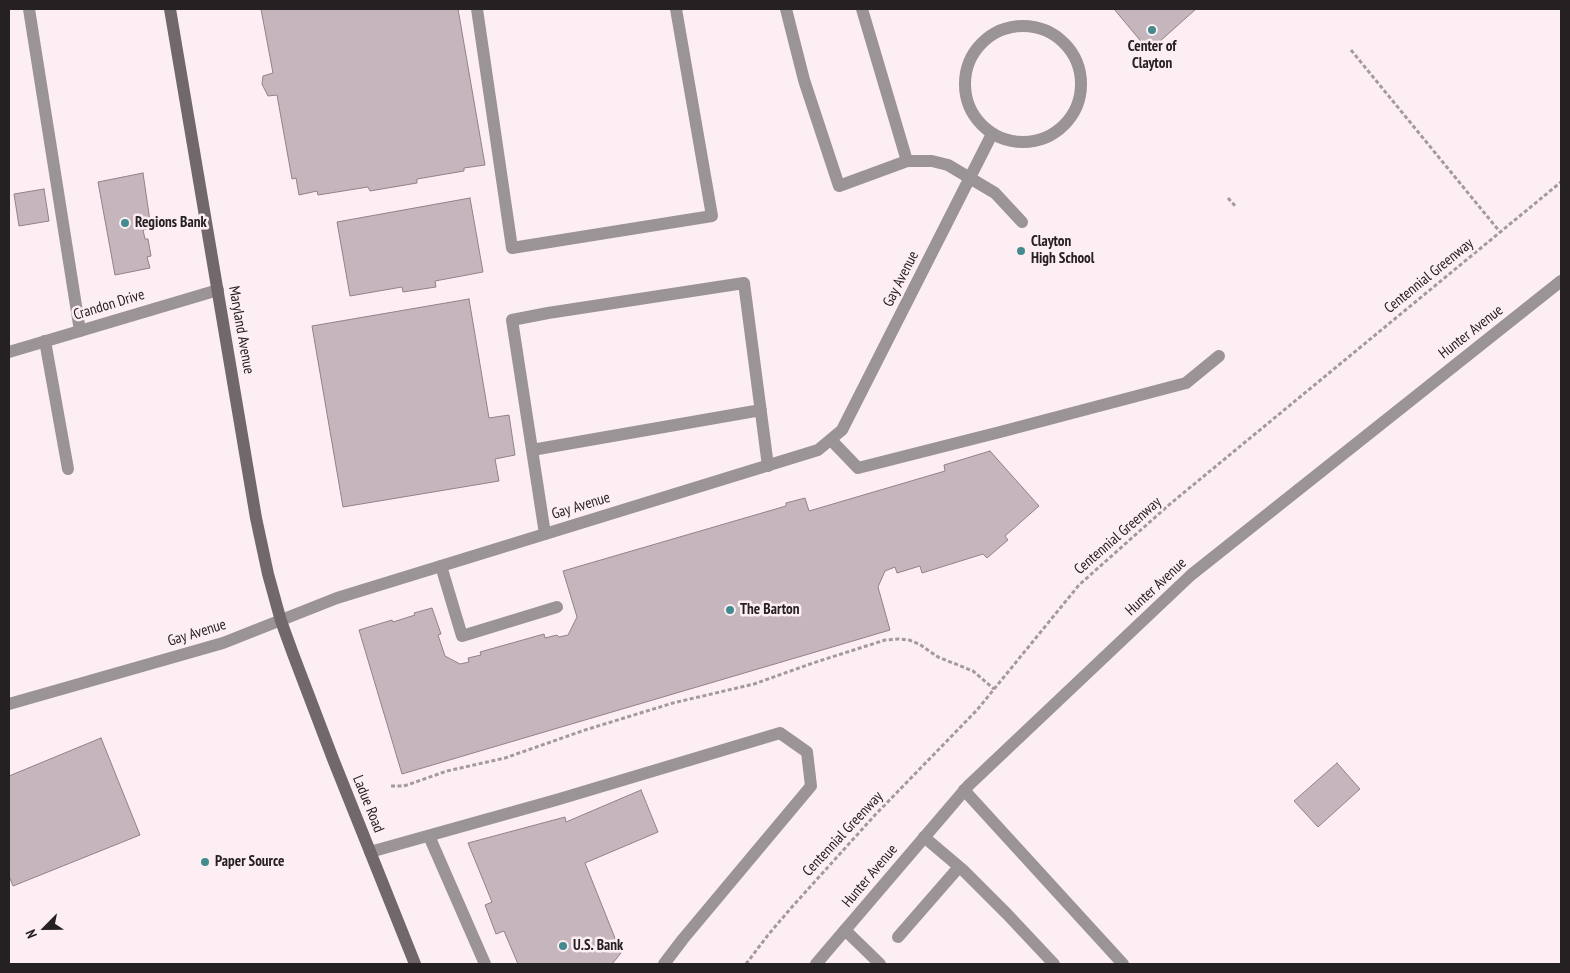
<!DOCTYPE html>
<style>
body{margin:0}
#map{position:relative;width:1570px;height:973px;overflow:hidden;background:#fdeef4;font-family:"PT Sans Narrow",sans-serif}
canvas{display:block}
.frame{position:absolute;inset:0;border:10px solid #252022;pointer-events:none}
.north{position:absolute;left:20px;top:903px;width:50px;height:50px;-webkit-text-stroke:4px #fdeef4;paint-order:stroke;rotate:247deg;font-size:14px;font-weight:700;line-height:20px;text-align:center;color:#252022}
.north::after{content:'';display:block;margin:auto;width:18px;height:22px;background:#252022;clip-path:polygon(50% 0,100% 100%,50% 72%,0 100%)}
</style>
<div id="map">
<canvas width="1570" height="973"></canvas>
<div class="frame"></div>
<div class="north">N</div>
</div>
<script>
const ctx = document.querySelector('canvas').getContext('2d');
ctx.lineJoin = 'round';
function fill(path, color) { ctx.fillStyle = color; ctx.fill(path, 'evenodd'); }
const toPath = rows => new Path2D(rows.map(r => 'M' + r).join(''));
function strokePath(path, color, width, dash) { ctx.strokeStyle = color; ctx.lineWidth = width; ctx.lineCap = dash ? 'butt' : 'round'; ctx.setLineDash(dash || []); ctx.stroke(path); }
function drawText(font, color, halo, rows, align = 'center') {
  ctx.font = font + ' "PT Sans Narrow",sans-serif'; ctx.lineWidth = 5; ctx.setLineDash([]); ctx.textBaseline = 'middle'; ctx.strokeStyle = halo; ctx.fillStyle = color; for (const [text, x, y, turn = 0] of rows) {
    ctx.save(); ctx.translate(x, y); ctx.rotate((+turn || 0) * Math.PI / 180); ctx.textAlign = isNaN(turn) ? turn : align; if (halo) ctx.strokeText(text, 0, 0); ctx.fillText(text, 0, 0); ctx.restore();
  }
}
const building = toPath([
 [261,9,458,9,485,165,464,168,464,171,417,179,417,183,370,191,368,187,318,195,317,191,299,195,296,178,292,179,277,95,268,96,262,84,263,76,273,73,261,9],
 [1114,9,1196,9,1149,51,1114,9],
 [143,173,151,228,143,230,145,239,148,239,151,256,147,257,150,268,115,275,98,182,143,173],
 [44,189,49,221,19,226,14,194,44,189],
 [470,198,483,272,435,281,436,287,403,292,402,287,350,296,337,222,470,198],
 [469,299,489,418,509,415,515,455,495,459,499,481,343,507,312,326,469,299],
 [990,451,1039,506,1005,536,1008,540,987,558,983,554,922,573,920,566,897,573,895,567,885,571,878,587,890,630,402,774,359,630,392,620,393,622,415,615,414,613,432,608,441,634,438,635,445,656,460,664,469,662,468,658,481,655,480,652,544,634,545,638,557,635,559,637,568,635,577,617,563,571,786,506,786,503,805,498,809,511,945,471,944,465,990,451],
 [101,738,140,835,13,886,9,876,9,776,101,738],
 [1337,763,1360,789,1318,827,1294,801,1337,763],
 [641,790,658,832,585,863,621,953,612,964,518,964,504,931,496,934,485,905,492,902,468,843,565,817,566,822,641,790]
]);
const path = toPath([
 [1351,50,1500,232],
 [1228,198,1236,207],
 [391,786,404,786,447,771,505,758,585,730,673,703,754,684,813,663,885,640,898,639,909,640,919,644,938,657,973,671,994,689],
 [746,964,768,935,791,908,875,815,977,710,1079,585,1170,504,1561,182]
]);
const lane = toPath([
 [29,9,80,331],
 [477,9,512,248,712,216,676,9],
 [786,9,804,80,839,186,907,161,932,161,948,165,995,193,1022,222],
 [862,9,907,161],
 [45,341,68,469],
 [831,440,858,468,1004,431,1186,383,1219,356],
 [532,450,761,410],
 [545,534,512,320,548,313,744,283,768,466],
 [441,566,462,636,557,607],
 [964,790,1123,964],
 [429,836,485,964],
 [924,837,963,870,1007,914,1054,964],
 [370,852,556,800,780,733,807,752,811,786,683,939,664,964],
 [845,930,880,964],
 [898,937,959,867]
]);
const street = toPath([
 '965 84a58 58 0 1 1 116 0a58 58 0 1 1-116 0Z',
 [9,352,218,290],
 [9,704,223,643,337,598,818,450,842,430,992,134],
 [816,964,969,785,1191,575,1561,281]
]);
const secondary = toPath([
 [170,9,256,518,268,574,281,621,293,654,333,759,415,964]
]);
const markers = [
 [1152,30,5,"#438b8e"],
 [125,223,5,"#438b8e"],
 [1021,251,5,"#438b8e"],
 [730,610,5,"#438b8e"],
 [205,862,5,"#438b8e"],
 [563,946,5,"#438b8e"]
];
const poiNames = [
 ["Center of",1152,47,"center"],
 ["Clayton",1152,64,"center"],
 ["Regions Bank",135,223],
 ["Clayton",1031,242],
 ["High School",1031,259],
 ["The Barton",740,610],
 ["Paper Source",215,862],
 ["U.S. Bank",573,946]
];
const streetNames = [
 ["Centennial Greenway",1429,276,-39],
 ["Gay Avenue",901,279,-63],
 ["Crandon Drive",109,305,-17],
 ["Maryland Avenue",241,330,80],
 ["Hunter Avenue",1471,332,-38],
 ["Gay Avenue",581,506,-17],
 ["Centennial Greenway",1118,536,-41],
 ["Hunter Avenue",1156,587,-43],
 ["Gay Avenue",197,633,-17],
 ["Ladue Road",368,804,68],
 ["Centennial Greenway",843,834,-47],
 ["Hunter Avenue",870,876,-50]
];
fill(building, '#c5b6bd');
strokePath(building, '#908288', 1);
strokePath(path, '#a4999d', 3, [4, 2.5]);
strokePath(lane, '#9b9497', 12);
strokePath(street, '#9b9497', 12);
strokePath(secondary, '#71686c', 12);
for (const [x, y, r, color] of markers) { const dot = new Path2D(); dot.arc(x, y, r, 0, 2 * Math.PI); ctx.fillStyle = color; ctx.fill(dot); strokePath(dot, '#fdeef4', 2); }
drawText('bold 15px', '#252022', '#fdeef4', poiNames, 'left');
drawText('15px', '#252022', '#fdeef4', streetNames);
</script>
